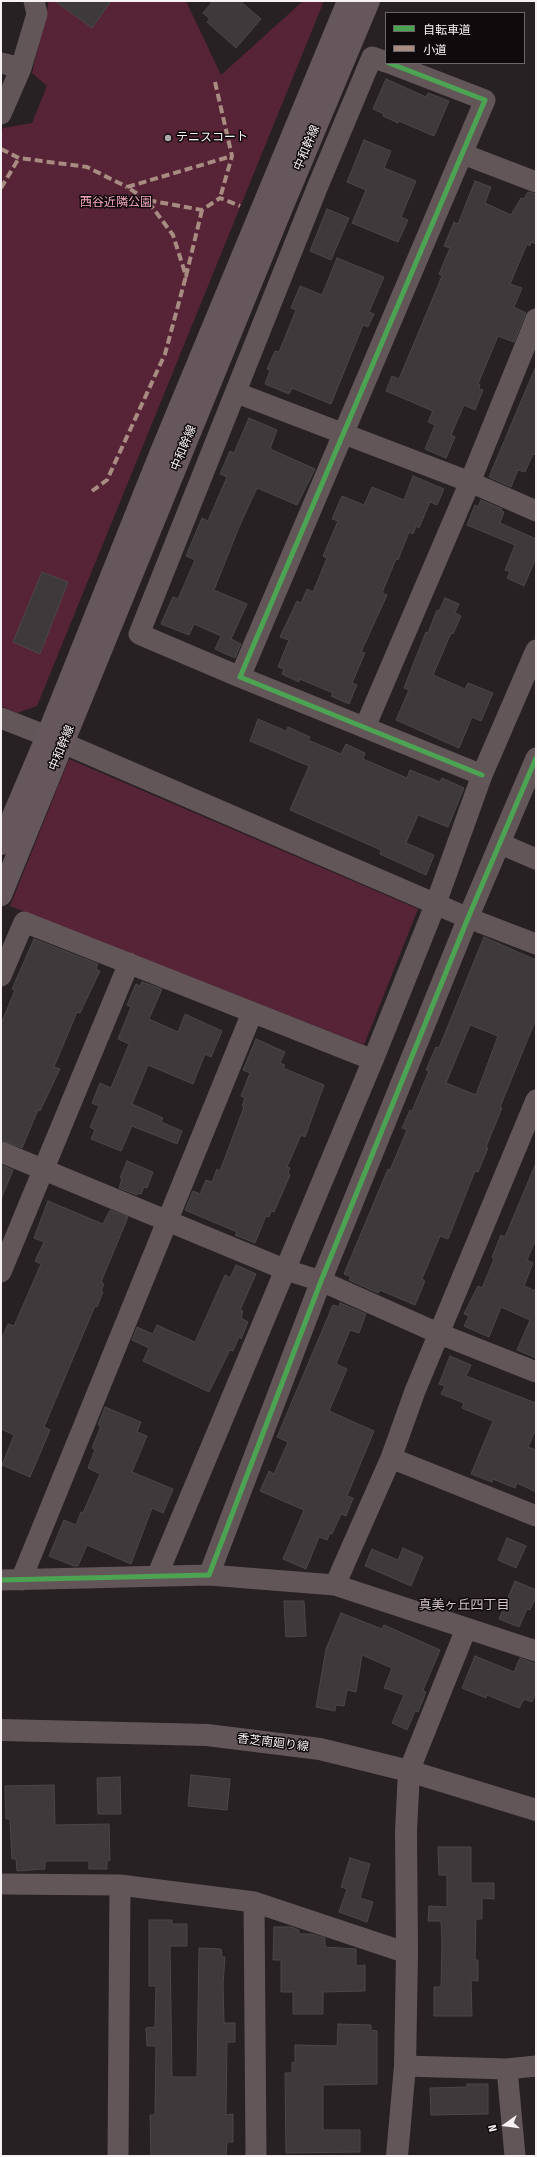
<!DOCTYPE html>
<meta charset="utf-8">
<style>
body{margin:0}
#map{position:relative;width:537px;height:2157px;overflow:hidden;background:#272123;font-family:"Fira Sans Condensed","Noto Sans JP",sans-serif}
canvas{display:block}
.frame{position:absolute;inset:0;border:2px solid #f8f1f3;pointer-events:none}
.legend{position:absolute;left:385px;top:12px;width:140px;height:52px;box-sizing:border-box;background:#0f0a0c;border:1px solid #6c6668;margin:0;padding:5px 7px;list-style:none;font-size:12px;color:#f8f1f3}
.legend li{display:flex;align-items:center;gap:8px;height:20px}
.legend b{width:20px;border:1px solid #6c6668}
.north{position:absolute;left:485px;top:2105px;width:40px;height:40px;-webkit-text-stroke:3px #0f0a0c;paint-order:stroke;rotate:256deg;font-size:11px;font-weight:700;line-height:16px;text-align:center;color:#f8f1f3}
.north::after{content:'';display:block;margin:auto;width:14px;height:18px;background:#f8f1f3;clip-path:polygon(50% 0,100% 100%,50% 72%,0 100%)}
</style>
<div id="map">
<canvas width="537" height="2157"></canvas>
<div class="frame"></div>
<ul class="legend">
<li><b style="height:5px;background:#4ca352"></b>自転車道</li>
<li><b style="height:5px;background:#a88b81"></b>小道</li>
</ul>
<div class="north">N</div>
</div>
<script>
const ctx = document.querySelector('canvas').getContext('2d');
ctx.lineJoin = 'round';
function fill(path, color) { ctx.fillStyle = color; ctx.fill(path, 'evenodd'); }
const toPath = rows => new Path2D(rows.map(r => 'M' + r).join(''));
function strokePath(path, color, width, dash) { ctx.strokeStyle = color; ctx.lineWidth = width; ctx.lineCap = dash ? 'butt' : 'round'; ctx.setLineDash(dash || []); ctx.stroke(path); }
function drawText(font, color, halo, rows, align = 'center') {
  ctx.font = font + ' "Fira Sans Condensed","Noto Sans JP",sans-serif'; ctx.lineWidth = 3; ctx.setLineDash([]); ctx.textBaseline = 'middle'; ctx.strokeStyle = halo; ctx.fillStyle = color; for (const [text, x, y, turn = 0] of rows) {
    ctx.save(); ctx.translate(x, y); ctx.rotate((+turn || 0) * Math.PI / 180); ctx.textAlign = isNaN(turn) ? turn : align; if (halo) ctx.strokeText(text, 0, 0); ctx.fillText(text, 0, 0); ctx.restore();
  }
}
const green = toPath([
 [49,1,186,1,221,75,303,1,324,1,37,706,17,713,1,706,1,134,3,128,32,123,47,86,32,73],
 [69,759,418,909,364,1045,10,906]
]);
const building = toPath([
 [55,1,111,1,92,28,55,1],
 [213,1,240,1,261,19,236,48,207,22,210,19,203,13,213,1],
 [386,79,426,97,428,93,449,101,434,136,399,121,398,123,383,116,384,114,373,109,386,79],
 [364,140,391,151,384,168,416,181,401,217,408,220,398,242,352,223,366,190,347,182,364,140],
 [475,181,491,187,485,203,511,215,521,198,524,199,528,192,536,194,536,244,531,242,530,246,527,244,510,284,522,288,514,307,526,313,514,342,498,336,478,384,480,385,479,389,483,390,475,410,464,405,451,435,455,437,446,458,425,449,435,425,428,422,433,411,386,391,392,376,399,379,412,348,442,276,439,274,450,248,444,246,454,222,458,224,475,181],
 [327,209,349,218,331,260,310,251,327,209],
 [337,258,384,277,369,312,374,314,368,327,363,325,331,404,292,388,289,394,265,384,270,370,267,369,275,351,279,352,296,310,291,308,300,286,322,295,337,258],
 [536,366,536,455,533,454,525,472,518,470,511,487,489,477,536,366],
 [249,418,277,430,270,449,315,469,297,505,257,488,239,527,214,590,247,604,231,639,241,644,235,658,215,649,221,636,194,624,189,635,161,624,173,597,178,599,195,560,186,556,202,518,208,521,227,477,220,474,230,451,234,453,249,418],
 [413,476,444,489,437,505,430,502,419,528,416,526,413,534,409,532,398,560,396,559,382,593,387,595,361,652,365,653,352,683,357,685,349,704,331,696,333,693,300,679,299,682,282,674,284,669,278,667,289,640,280,637,297,601,301,603,307,589,313,592,327,558,323,556,338,521,332,519,342,496,364,505,372,487,404,500,413,476],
 [481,500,502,509,501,511,504,512,500,523,536,539,536,558,524,586,507,578,510,572,505,570,515,545,467,525,475,505,478,507,481,500],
 [42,572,68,582,40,654,13,642,42,572],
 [445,598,459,604,455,613,461,616,453,634,451,633,433,675,465,689,468,683,493,693,481,721,472,717,459,748,396,720,409,690,404,688,416,657,426,632,428,633,437,610,439,611,445,598],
 [258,719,286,731,288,727,310,737,308,740,341,754,346,744,365,753,363,759,407,778,410,770,440,782,442,778,464,788,448,827,418,815,406,843,434,855,426,875,380,854,381,850,290,810,309,766,250,741,258,719],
 [484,937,536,960,536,1019,500,1107,502,1108,486,1147,488,1148,478,1172,475,1171,448,1239,440,1236,422,1279,425,1281,415,1305,380,1290,378,1293,349,1280,351,1277,344,1274,388,1169,390,1170,407,1130,402,1128,410,1110,412,1111,429,1071,426,1070,436,1047,439,1048,484,937],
 [470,1025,498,1036,476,1095,446,1083,470,1025],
 [34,939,98,964,96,969,100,971,80,1013,77,1012,54,1067,60,1069,40,1111,38,1110,22,1148,1,1140,1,1024,15,990,12,989,34,939],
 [142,982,162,989,149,1019,178,1032,185,1014,222,1031,211,1057,205,1054,193,1084,148,1065,132,1104,163,1118,161,1122,182,1131,177,1144,132,1126,121,1151,91,1139,95,1130,90,1127,99,1106,92,1103,100,1083,111,1088,129,1044,118,1039,131,1007,127,1005,136,984,140,986,142,982],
 [256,1039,285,1052,280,1063,285,1065,283,1068,324,1085,305,1137,301,1135,287,1167,290,1168,288,1173,290,1175,274,1212,271,1211,269,1217,266,1216,255,1243,235,1235,237,1232,185,1210,193,1191,200,1194,206,1180,212,1182,217,1169,220,1171,244,1107,242,1106,245,1098,241,1096,250,1073,243,1070,256,1039],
 [127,1161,153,1172,147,1188,144,1187,141,1194,138,1193,137,1195,119,1188,122,1179,120,1178,127,1161],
 [536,1163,536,1239,527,1260,533,1263,524,1286,536,1291,536,1358,517,1350,530,1320,501,1307,489,1337,464,1326,469,1316,464,1314,478,1286,482,1288,494,1259,492,1257,501,1235,505,1237,536,1163],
 [1,1165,13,1170,1,1199,1,1165],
 [48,1201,103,1224,110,1210,128,1217,101,1282,104,1284,101,1291,103,1292,97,1307,95,1306,44,1427,50,1430,30,1477,2,1465,14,1435,1,1429,1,1340,8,1324,14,1326,41,1264,35,1261,44,1242,34,1238,48,1201],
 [236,1265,256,1274,240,1310,243,1311,241,1318,248,1322,241,1339,239,1337,233,1351,230,1350,209,1392,143,1361,149,1348,132,1340,137,1327,153,1334,157,1325,195,1342,225,1275,230,1278,236,1265],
 [340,1303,366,1314,359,1333,350,1330,336,1364,347,1369,329,1411,374,1431,347,1496,353,1498,346,1516,341,1514,332,1534,330,1533,327,1540,319,1537,306,1569,283,1559,304,1510,260,1491,269,1471,274,1474,288,1442,277,1437,333,1305,339,1307,340,1303],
 [450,1356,471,1365,466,1376,536,1403,536,1429,528,1447,536,1450,536,1492,517,1483,515,1488,493,1479,492,1482,471,1474,493,1421,462,1408,464,1403,441,1394,445,1386,439,1384,450,1356],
 [105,1407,141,1422,137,1432,147,1436,132,1472,173,1489,163,1513,152,1508,131,1564,87,1545,78,1566,74,1566,49,1556,64,1520,76,1525,81,1512,83,1513,100,1474,88,1468,95,1450,92,1448,101,1426,98,1425,105,1407],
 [507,1538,526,1546,516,1568,498,1560,507,1538],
 [403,1548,423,1557,411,1586,365,1566,372,1549,398,1560,403,1548],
 [515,1581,536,1590,536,1597,530,1610,527,1609,519,1627,499,1619,515,1581],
 [284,1601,304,1601,306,1636,286,1637,284,1601],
 [341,1613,382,1629,384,1625,440,1650,423,1690,426,1692,418,1712,415,1711,407,1730,392,1723,404,1695,384,1688,392,1668,362,1655,356,1692,347,1690,344,1706,336,1705,335,1711,316,1707,326,1649,341,1613],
 [475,1656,514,1672,520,1658,536,1664,536,1691,532,1702,524,1699,519,1708,487,1695,486,1698,462,1688,475,1656],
 [191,1775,230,1779,227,1810,188,1806,191,1775],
 [120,1777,121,1814,98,1814,97,1778,120,1777],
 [54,1785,55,1825,109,1824,110,1860,107,1861,107,1869,89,1869,89,1861,45,1861,45,1869,17,1871,16,1859,12,1859,10,1819,6,1819,5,1786,54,1785],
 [438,1847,471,1847,471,1883,494,1883,494,1899,482,1898,482,1919,476,1919,475,1960,478,1960,478,1981,471,1980,472,2016,434,2016,434,1987,441,1987,442,1942,441,1921,428,1921,429,1906,447,1907,447,1875,439,1875,438,1847],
 [350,1858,370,1864,360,1898,373,1902,367,1922,339,1912,347,1889,341,1887,350,1858],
 [149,1920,172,1920,172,1924,187,1924,187,1946,170,1946,172,2077,197,2077,199,1948,221,1949,222,1957,225,1957,223,1984,224,2023,235,2023,235,2042,227,2042,226,2115,233,2114,233,2142,227,2142,226,2156,151,2156,150,2115,155,2115,156,2046,147,2046,146,2028,155,2027,156,1986,149,1986,149,1920],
 [274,1927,292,1927,299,1930,299,1934,312,1934,325,1938,325,1947,356,1949,356,1966,365,1965,365,1991,323,1992,323,2014,293,2014,293,1992,281,1992,281,1960,273,1960,274,1927],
 [338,2024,371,2025,371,2030,377,2031,377,2084,323,2085,323,2130,360,2130,360,2152,286,2153,285,2073,292,2073,292,2062,295,2063,295,2045,337,2046,338,2024],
 [467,2084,488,2084,488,2114,431,2115,430,2088,467,2087,467,2084]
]);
const minor = toPath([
 [1,63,21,68],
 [389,63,485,100,240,677,482,775],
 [1,114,21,68,37,14,34,1],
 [463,154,536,182],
 [237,393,470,482,536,511],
 [240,677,139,634,317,188,372,57,386,62],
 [1,718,47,736,468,918,536,944],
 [365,727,470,482,536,319],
 [501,844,536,859],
 [1,976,24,922,373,1060,157,1576],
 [373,1060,436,903,482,775,536,650],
 [536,1100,415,1391,391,1458,335,1585,536,1651],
 [1,1152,286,1270,321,1281,440,1334,536,1372],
 [1,1272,129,963],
 [391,1458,536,1516],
 [209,1575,335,1585],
 [1,1580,209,1575,321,1281,468,918,536,758],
 [21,1580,252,1013],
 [409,1771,466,1629],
 [1,1884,120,1885,254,1902,407,1953],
 [254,1902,256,2156],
 [405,2066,507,2069,536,2066],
 [507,2069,515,2156],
 [118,2156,120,1885]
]);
const tertiary = toPath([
 [1,1730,207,1735,320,1749,409,1771,536,1810],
 [397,2156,405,2066,407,1953,406,1831,409,1771]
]);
const secondary = toPath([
 [1,844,47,736,160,454,348,1],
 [1,895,281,210,369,1]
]);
const quiet = toPath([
 [215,82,232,156,220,198],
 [1,149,19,158,87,167,127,187],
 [1,188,19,158],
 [147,200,127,187,232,156],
 [202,210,186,276,173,235,147,200,202,210,220,198,240,206],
 [92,491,107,480,165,354,186,276]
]);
const cycleway = toPath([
 [389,63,485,100,240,677,482,775],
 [1,1580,209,1575,321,1281,468,918,536,758]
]);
const markers = [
 [168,138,4,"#afa8aa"]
];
const poiNames = [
 ["テニスコート",176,138]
];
const streetNames = [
 ["中和幹線",307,148,-67],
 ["中和幹線",184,448,-68],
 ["中和幹線",62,748,-68],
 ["香芝南廻り線",273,1743,7]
];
const parkNames = [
 ["西谷近隣公園",116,203]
];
const neighbourhoodNames = [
 ["真美ヶ丘四丁目",464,1605]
];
fill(green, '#572336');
fill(building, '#3e393b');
strokePath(building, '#4b4748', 1);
strokePath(minor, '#625659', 21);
strokePath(tertiary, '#625659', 22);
strokePath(secondary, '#66575c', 22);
strokePath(quiet, '#a88b81', 4, [8, 4]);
strokePath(cycleway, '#4ca352', 5);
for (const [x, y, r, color] of markers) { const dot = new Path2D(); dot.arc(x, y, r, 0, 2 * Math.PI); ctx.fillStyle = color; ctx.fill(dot); strokePath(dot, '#0f0a0c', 1.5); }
drawText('12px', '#f8f1f3', '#0f0a0c', poiNames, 'left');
drawText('12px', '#f8f1f3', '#0f0a0c', streetNames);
drawText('12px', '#f4a6bd', '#0f0a0c', parkNames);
drawText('13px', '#d2c4c8', '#0f0a0c', neighbourhoodNames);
</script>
